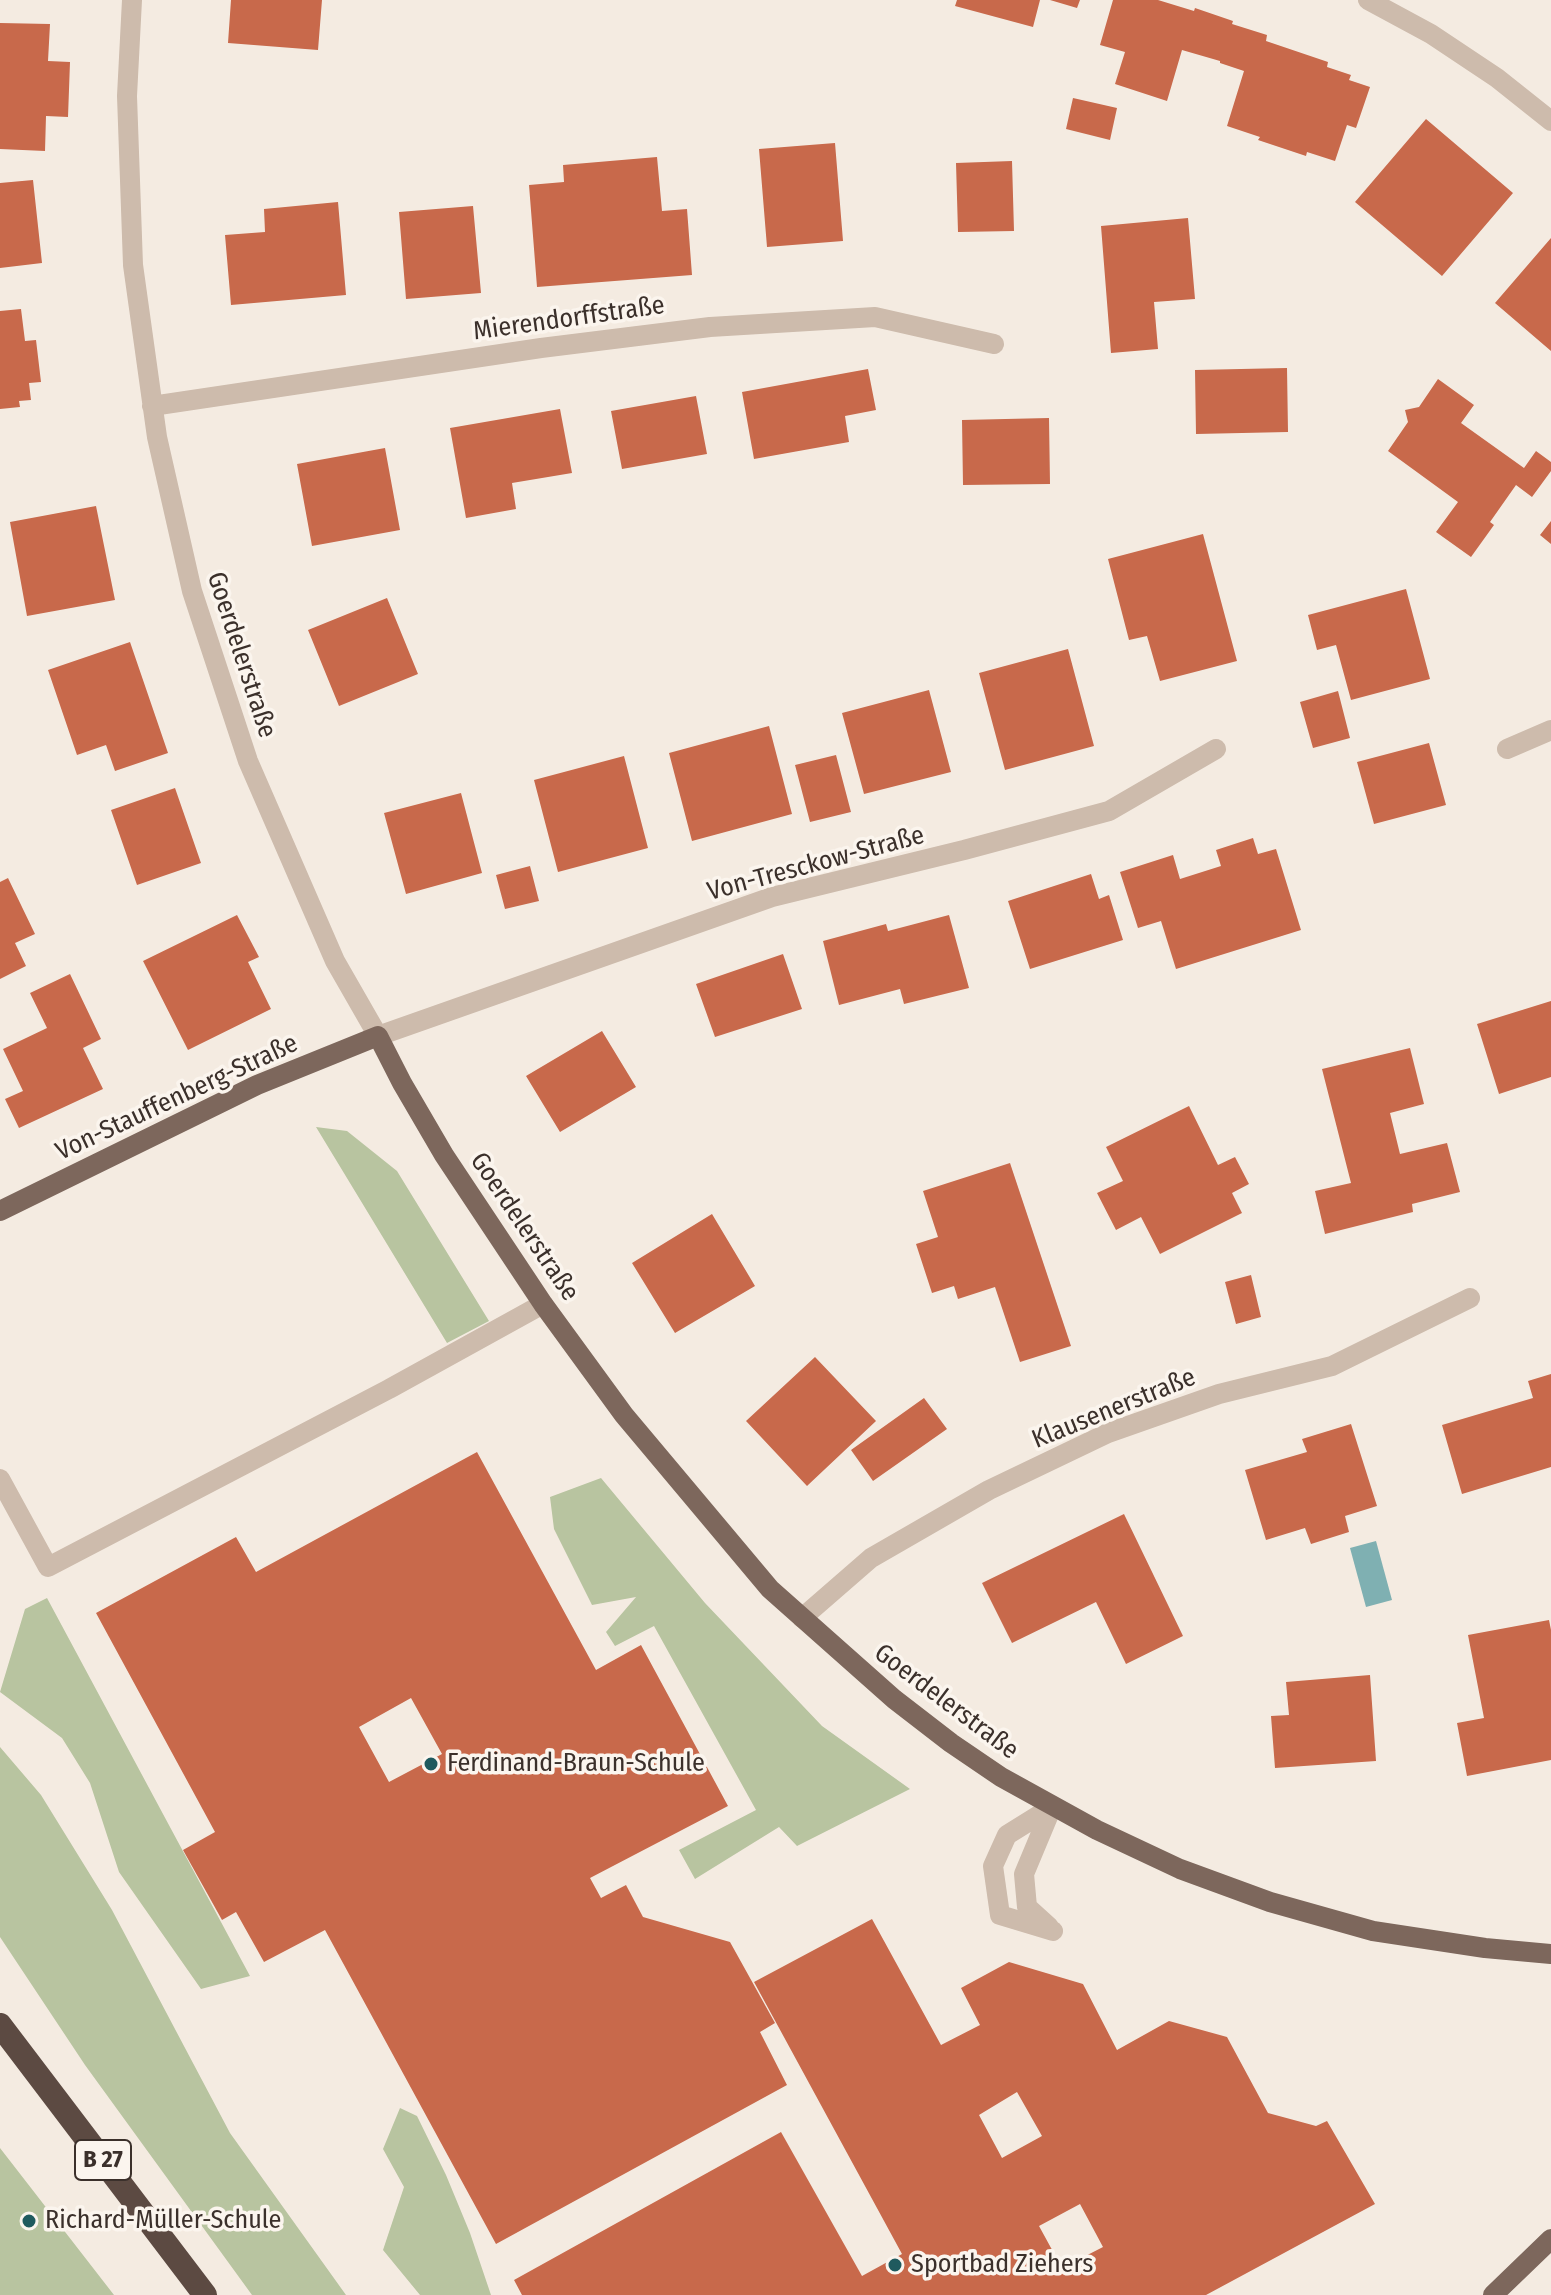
<!DOCTYPE html>
<meta charset="utf-8">
<style>
body{margin:0}
canvas{display:block;background:#f4ebe1}
</style>
<canvas width="1551" height="2295"></canvas>
<script>
const ctx = document.querySelector('canvas').getContext('2d');
ctx.lineJoin = 'round';
function fill(path, color) { ctx.fillStyle = color; ctx.fill(path, 'evenodd'); }
const toPath = rows => new Path2D(rows.map(r => 'M' + r).join(''));
function strokePath(path, color, width, dash) { ctx.strokeStyle = color; ctx.lineWidth = width; ctx.lineCap = dash ? 'butt' : 'round'; ctx.setLineDash(dash || []); ctx.stroke(path); }
function drawText(font, color, halo, rows, align = 'center') {
  ctx.font = font + ' "Fira Sans Condensed",sans-serif'; ctx.lineWidth = 7; ctx.setLineDash([]); ctx.textBaseline = 'middle'; ctx.strokeStyle = halo; ctx.fillStyle = color; for (const [text, x, y, turn = 0] of rows) {
    ctx.save(); ctx.translate(x, y); ctx.rotate((+turn || 0) * Math.PI / 180); ctx.textAlign = isNaN(turn) ? turn : align; if (halo) ctx.strokeText(text, 0, 0); ctx.fillText(text, 0, 0); ctx.restore();
  }
}
const green = toPath([
 [316,1127,347,1131,397,1171,489,1321,447,1343],
 [601,1478,705,1603,822,1726,910,1789,797,1846,779,1827,695,1879,679,1850,756,1810,654,1626,615,1646,606,1632,636,1597,592,1605,554,1529,550,1497],
 [47,1598,250,1976,201,1989,119,1872,90,1783,62,1738,0,1692,25,1609],
 [0,1747,41,1795,112,1910,230,2133,346,2295,252,2295,85,2065,0,1937],
 [400,2108,417,2116,446,2175,470,2233,491,2295,420,2295,383,2250,404,2187,383,2149],
 [0,2148,114,2295,0,2295]
]);
const water = toPath([
 [1376,1541,1392,1600,1366,1607,1350,1548]
]);
const building = toPath([
 [231,0,322,0,318,50,228,43],
 [957,0,1040,0,1033,27,955,6],
 [1050,0,1080,0,1077,8],
 [1113,0,1158,0,1194,11,1195,8,1233,21,1232,24,1267,35,1266,41,1328,62,1327,67,1351,75,1349,80,1370,87,1356,128,1347,125,1335,161,1307,152,1306,156,1258,140,1260,137,1227,126,1244,71,1220,63,1220,61,1182,50,1167,101,1115,84,1125,52,1100,45],
 [0,23,50,24,48,61,70,62,68,117,46,116,45,151,0,149],
 [1073,98,1117,108,1110,140,1066,129],
 [1426,119,1513,193,1442,276,1355,202],
 [835,143,843,241,767,247,759,149],
 [657,157,662,211,687,209,692,275,537,287,529,185,564,182,563,165],
 [1012,161,1014,231,958,232,956,163],
 [33,180,42,263,0,268,0,183],
 [338,202,346,295,231,305,225,235,265,232,264,209],
 [473,206,481,293,406,299,399,212],
 [1188,218,1195,299,1154,302,1158,349,1111,353,1101,226],
 [1551,238,1551,351,1495,303],
 [21,309,25,341,36,340,41,382,29,383,31,400,19,401,20,407,0,409,0,311],
 [1287,368,1288,432,1196,434,1195,370],
 [868,369,876,410,845,416,849,442,754,459,742,392],
 [1438,379,1474,405,1461,423,1524,468,1536,451,1551,462,1551,471,1532,497,1516,485,1490,522,1494,525,1471,557,1436,532,1458,502,1388,451,1408,422,1405,410,1419,407],
 [696,396,707,454,622,469,611,411],
 [560,409,572,473,512,483,516,509,466,518,450,428],
 [1049,418,1050,484,963,485,962,420],
 [385,448,400,530,312,546,297,464],
 [96,506,115,600,27,616,10,522],
 [1551,521,1551,544,1540,535],
 [1203,534,1237,661,1160,681,1147,636,1129,640,1108,559],
 [1406,589,1430,679,1351,700,1336,645,1317,650,1308,615],
 [387,598,418,674,339,706,308,630],
 [130,642,168,753,115,771,106,745,77,755,48,670],
 [1068,649,1094,746,1005,770,979,673],
 [929,690,951,772,864,794,842,713],
 [1338,691,1350,738,1313,748,1300,702],
 [769,726,792,814,692,841,669,753],
 [1429,743,1446,805,1374,824,1357,762],
 [836,755,851,812,810,822,795,765],
 [624,756,648,848,558,872,534,780],
 [175,788,201,863,137,885,111,810],
 [461,793,482,873,406,894,384,813],
 [1253,838,1258,854,1276,849,1301,930,1176,969,1161,921,1138,928,1120,872,1173,855,1180,879,1221,866,1216,850],
 [530,866,539,901,505,909,496,875],
 [1091,874,1099,899,1109,895,1123,940,1030,969,1008,901],
 [8,878,35,934,15,943,26,966,0,979,0,882],
 [237,915,259,957,248,962,271,1009,188,1050,143,961],
 [949,915,969,988,904,1004,900,989,839,1005,823,941,886,924,888,931],
 [783,954,802,1009,715,1037,696,984],
 [70,974,101,1039,83,1048,103,1089,19,1128,5,1099,23,1091,3,1049,47,1028,30,993],
 [1551,1001,1551,1077,1499,1094,1477,1024],
 [602,1031,636,1087,560,1132,526,1076],
 [1410,1048,1424,1104,1390,1113,1400,1154,1447,1143,1460,1192,1412,1204,1413,1212,1325,1234,1315,1191,1351,1183,1322,1069],
 [1189,1106,1218,1165,1235,1157,1249,1184,1232,1193,1242,1213,1160,1254,1141,1217,1116,1230,1097,1193,1123,1181,1106,1147],
 [1010,1163,1071,1346,1020,1362,995,1287,958,1299,954,1286,932,1293,916,1244,938,1237,923,1191],
 [712,1214,755,1286,675,1333,632,1263],
 [1251,1275,1261,1317,1236,1324,1225,1282],
 [815,1357,876,1421,807,1486,746,1421],
 [1551,1374,1551,1467,1462,1494,1442,1425,1533,1398,1528,1381],
 [924,1398,947,1429,873,1481,851,1450],
 [1351,1424,1377,1506,1345,1516,1349,1532,1311,1544,1305,1528,1266,1540,1245,1470,1307,1452,1302,1439],
 [477,1452,596,1670,641,1645,728,1806,590,1878,601,1898,626,1885,643,1917,730,1942,775,2023,760,2032,787,2085,496,2244,325,1930,264,1962,236,1912,222,1920,183,1850,215,1832,96,1613,236,1537,256,1572],
 [411,1698,442,1754,389,1782,359,1727],
 [1124,1514,1183,1636,1126,1664,1096,1602,1012,1643,982,1583],
 [1549,1620,1551,1630,1551,1760,1467,1776,1457,1723,1484,1718,1468,1635],
 [1370,1675,1376,1761,1275,1768,1271,1716,1289,1715,1286,1682],
 [872,1919,941,2045,980,2025,961,1988,1009,1962,1083,1984,1117,2050,1169,2021,1227,2037,1268,2113,1316,2126,1327,2121,1375,2204,1206,2295,522,2295,514,2280,781,2132,862,2276,902,2254,754,1982],
 [1017,2092,1042,2136,1002,2158,979,2115],
 [1080,2204,1103,2247,1062,2268,1039,2226]
]);
const minor = toPath([
 [132,0,127,96,133,265,157,437,192,591,248,761,335,961,378,1036,772,897,964,850,1109,811,1216,749],
 [1368,0,1431,34,1497,78,1551,121],
 [152,406,541,348,710,327,875,317,994,344],
 [1507,749,1551,730],
 [0,1479,48,1567,389,1389,543,1304],
 [802,1618,871,1558,989,1490,1108,1433,1219,1394,1332,1366,1470,1298],
 [1052,1807,1007,1835,993,1866,1000,1915,1053,1931],
 [1049,1927,1027,1907,1024,1874,1052,1807]
]);
const major = toPath([
 [0,1211,257,1085,378,1036,402,1083,444,1155,543,1304,624,1415,770,1589,894,1699,951,1743,1001,1777,1097,1830,1180,1869,1270,1902,1373,1931,1485,1948,1551,1954],
 [1493,2295,1551,2239]
]);
const highway = toPath([
 [0,2025,205,2295]
]);
const markers = [
 [431,1764,8,"#1f5a5e"],
 [29,2221,8,"#1f5a5e"],
 [895,2265,8,"#1f5a5e"]
];
const shields = [
 [103,2160,56]
];
const shieldNames = [
 ["B 27",103,2160]
];
const streetNames = [
 ["Mierendorffstraße",569,319,-8],
 ["Goerdelerstraße",241,655,72],
 ["Von-Tresckow-Straße",816,864,-15],
 ["Von-Stauffenberg-Straße",177,1098,-25],
 ["Goerdelerstraße",524,1227,56],
 ["Klausenerstraße",1114,1409,-22],
 ["Goerdelerstraße",946,1702,37]
];
const poiNames = [
 ["Ferdinand-Braun-Schule",447,1764],
 ["Richard-Müller-Schule",45,2221],
 ["Sportbad Ziehers",911,2265]
];
fill(green, '#b8c4a0');
fill(water, '#7fb0b2');
fill(building, '#c8694b');
strokePath(minor, '#cdbbac', 20);
strokePath(major, '#7d675c', 20);
strokePath(highway, '#5c4a42', 24);
for (const [x, y, r, color] of markers) { const dot = new Path2D(); dot.arc(x, y, r, 0, 2 * Math.PI); ctx.fillStyle = color; ctx.fill(dot); strokePath(dot, '#fbf5ee', 3); }
for (const [x, y, w] of shields) { const box = new Path2D(); box.roundRect(x - w / 2, y - 20, w, 40, 6); ctx.fillStyle = '#fbf5ee'; ctx.fill(box); strokePath(box, '#3b302b', 2); }
drawText('bold 24px', '#3b302b', null, shieldNames);
drawText('26px', '#3b302b', '#fbf5ee', streetNames);
drawText('26px', '#3b302b', '#fbf5ee', poiNames, 'left');
</script>
